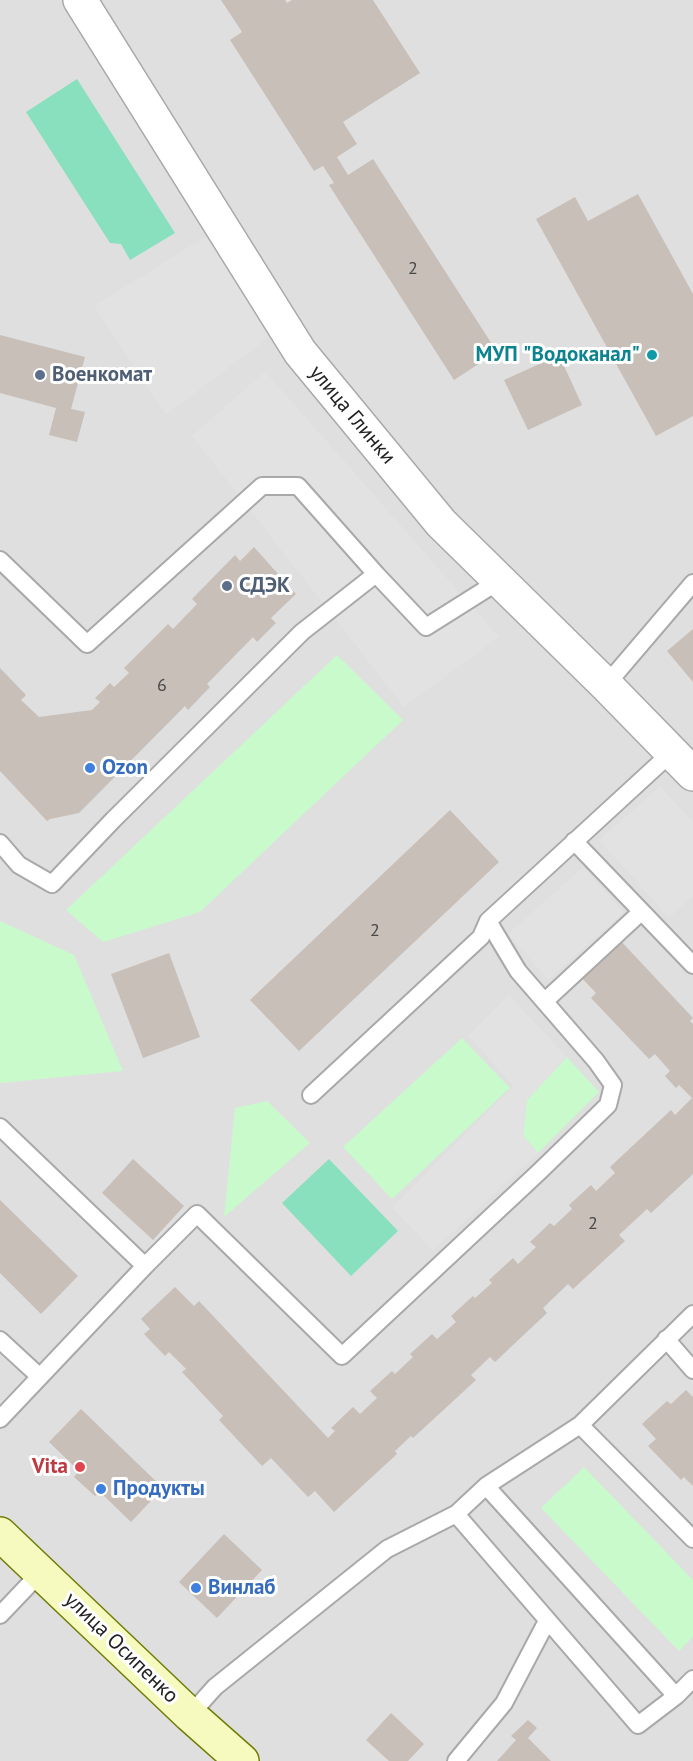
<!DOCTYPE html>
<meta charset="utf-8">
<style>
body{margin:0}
canvas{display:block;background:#f2efe9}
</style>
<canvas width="693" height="1761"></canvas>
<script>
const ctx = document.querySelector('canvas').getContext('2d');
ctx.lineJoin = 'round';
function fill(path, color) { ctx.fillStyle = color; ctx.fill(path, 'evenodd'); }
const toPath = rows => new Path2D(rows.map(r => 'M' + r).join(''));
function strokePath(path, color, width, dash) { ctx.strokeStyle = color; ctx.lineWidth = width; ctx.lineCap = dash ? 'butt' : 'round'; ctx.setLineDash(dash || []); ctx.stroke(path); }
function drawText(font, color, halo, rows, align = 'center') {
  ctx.font = font + ' "PT Sans",sans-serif'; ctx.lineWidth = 6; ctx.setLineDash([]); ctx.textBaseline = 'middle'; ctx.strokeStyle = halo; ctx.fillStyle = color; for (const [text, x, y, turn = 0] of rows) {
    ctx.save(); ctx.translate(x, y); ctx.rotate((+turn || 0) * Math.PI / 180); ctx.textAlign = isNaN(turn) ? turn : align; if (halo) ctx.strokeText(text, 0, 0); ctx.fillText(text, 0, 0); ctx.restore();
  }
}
const residential = toPath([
 [0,0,693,0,693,1761,0,1761]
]);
const park = toPath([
 [337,655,403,720,200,912,103,942,66,910],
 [0,921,74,955,123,1071,0,1083],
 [462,1038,510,1088,392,1199,343,1147],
 [567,1057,599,1092,538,1153,523,1136,527,1100],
 [267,1101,310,1143,224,1217,235,1108],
 [584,1467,693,1580,693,1637,679,1651,541,1508]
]);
const pitch = toPath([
 [77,79,175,233,130,260,121,244,110,243,26,112],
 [329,1159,398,1231,351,1276,282,1203]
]);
const parking = toPath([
 [210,234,271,336,166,415,94,306],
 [265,371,499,637,404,707,192,436],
 [660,786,693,822,693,896,669,918,599,840],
 [583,867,624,912,548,980,508,934],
 [509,995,567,1057,527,1100,523,1136,538,1153,433,1251,392,1207,513,1086,468,1035]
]);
const building = toPath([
 [221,0,285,0,287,3,292,0,373,0,420,73,343,122,357,144,337,157,348,175,373,159,497,352,454,380,329,185,334,183,323,166,314,171,230,40,242,32],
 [638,194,693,294,693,416,656,436,536,219,575,197,588,221],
 [0,335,85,357,71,409,85,412,77,442,49,435,56,408,0,393],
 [559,355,582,405,528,430,504,380],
 [254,547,296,594,271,618,276,623,257,642,253,637,207,684,210,687,188,710,185,706,79,813,50,819,47,821,0,771,0,668,26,695,21,700,39,717,92,710,100,702,95,698,110,683,114,687,129,673,124,668,168,624,173,629,197,604,192,599,235,555,240,561],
 [693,629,693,682,667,651],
 [450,810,499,862,299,1051,250,1000],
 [618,938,693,1018,690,1021,693,1024,693,1174,651,1213,647,1209,619,1235,625,1241,573,1289,568,1284,543,1308,547,1313,495,1362,490,1357,471,1375,476,1380,413,1438,411,1436,395,1451,397,1454,334,1512,315,1491,308,1497,271,1458,262,1466,219,1420,223,1416,182,1372,186,1369,169,1352,165,1356,144,1334,150,1329,141,1319,175,1287,194,1306,199,1301,328,1438,335,1431,331,1428,353,1407,360,1414,377,1398,370,1391,392,1371,395,1374,413,1357,410,1354,432,1334,437,1339,456,1322,451,1316,473,1296,475,1298,492,1283,489,1280,513,1258,518,1264,536,1247,530,1242,550,1223,554,1226,572,1209,569,1205,591,1185,596,1191,615,1173,610,1167,671,1110,675,1115,692,1098,679,1085,676,1088,665,1076,670,1071,655,1054,649,1059,591,998,596,993,579,975],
 [169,953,200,1037,143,1058,111,974],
 [133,1159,184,1206,153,1240,102,1193],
 [0,1200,78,1276,41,1314,0,1273],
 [686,1390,693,1397,693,1486,684,1477,681,1480,648,1446,656,1439,642,1424,667,1401,671,1404],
 [81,1409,163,1488,131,1522,100,1492,95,1496,74,1477,79,1471,49,1442],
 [224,1534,262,1570,217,1618,179,1582],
 [391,1713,424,1744,408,1761,389,1761,366,1740],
 [528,1720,537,1728,528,1738,551,1761,497,1761,516,1740,511,1736]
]);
const lane = toPath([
 [0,560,87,644,262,486,298,486,376,574],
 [606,685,693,583],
 [574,841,693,965],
 [0,843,19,865,52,884,113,820,302,632,376,574,426,627,499,581],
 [545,1001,641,912],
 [311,1095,481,937,488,921,672,752],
 [0,1127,145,1266],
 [666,1339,693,1370],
 [0,1340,40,1377],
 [0,1419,145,1266,197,1214,342,1356,539,1172,608,1105,613,1085,596,1061,518,971,488,921],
 [580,1425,693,1539],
 [486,1486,676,1696],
 [456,1514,638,1725,676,1696,693,1679],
 [0,1615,41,1572],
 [190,1715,215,1687,387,1549,456,1514,486,1486,580,1425,693,1314],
 [456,1761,504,1703,547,1621]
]);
const street = toPath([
 [80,0,300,352,441,523,606,685,693,774]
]);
const secondary = toPath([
 [0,1534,190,1715,242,1761]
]);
const markers = [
 [652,355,6,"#0f9aa8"],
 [40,375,6,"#5c6f8a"],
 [227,586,6,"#5c6f8a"],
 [90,768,6,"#3f7fe0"],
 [80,1467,6,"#e0444e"],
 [101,1489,6,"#3f7fe0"],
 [196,1588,6,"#3f7fe0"]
];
const numberNames = [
 ["2",413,269],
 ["6",162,686],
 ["2",375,931],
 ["2",593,1224]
];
const cultureNames = [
 ["МУП \"Водоканал\"",640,355]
];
const serviceNames = [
 ["Военкомат",52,375],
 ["СДЭК",239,586]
];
const streetNames = [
 ["улица Глинки",352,415,50],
 ["улица Осипенко",121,1648,44]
];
const shopNames = [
 ["Ozon",102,768],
 ["Продукты",113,1489],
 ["Винлаб",208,1588]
];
const healthNames = [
 ["Vita",68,1467]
];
fill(residential, '#e0dfdf');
fill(park, '#c8facc');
fill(pitch, '#88e0be');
fill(parking, '#e2e2e2');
fill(building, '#c7bfb8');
strokePath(lane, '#a9a9a9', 20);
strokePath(street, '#a9a9a9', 36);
strokePath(secondary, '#707d05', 36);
strokePath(lane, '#fff', 16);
strokePath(street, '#fff', 33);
strokePath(secondary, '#f7fabf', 33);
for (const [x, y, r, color] of markers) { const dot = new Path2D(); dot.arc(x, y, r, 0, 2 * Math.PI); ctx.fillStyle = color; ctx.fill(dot); strokePath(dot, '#fff', 2); }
drawText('18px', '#4b4948', null, numberNames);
drawText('bold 21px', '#0d838f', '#fff', cultureNames, 'right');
drawText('bold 21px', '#4e5e75', '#fff', serviceNames, 'left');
drawText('21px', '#222', '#fff', streetNames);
drawText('bold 21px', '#366cbe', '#fff', shopNames, 'left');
drawText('bold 21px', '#be3a42', '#fff', healthNames, 'right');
</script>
